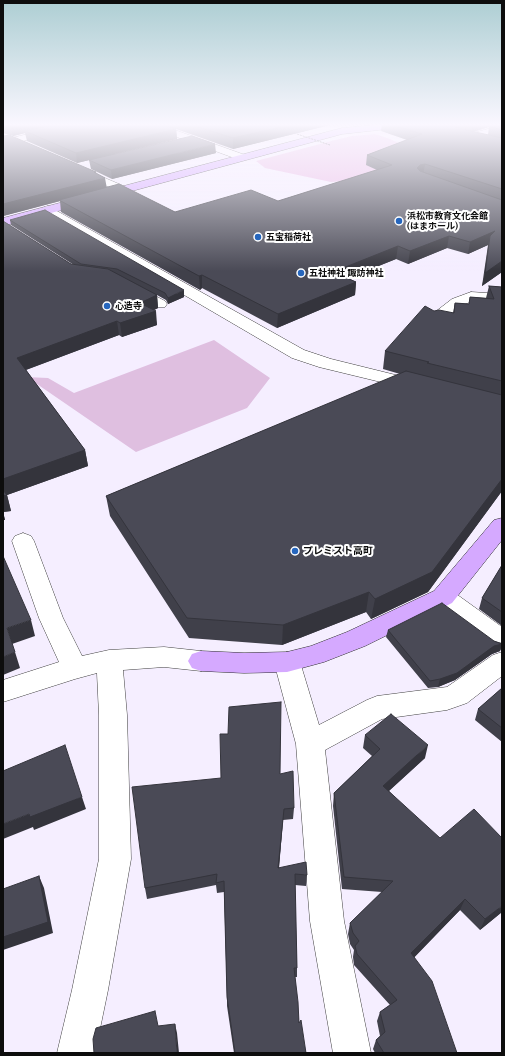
<!DOCTYPE html>
<meta charset="utf-8">
<style>
body{margin:0}
#map{position:relative;width:505px;height:1056px;overflow:hidden;background:#f5eeff;font-family:"Libre Baskerville",serif}
canvas{display:block}
.frame{position:absolute;inset:0;border:4px solid #0d0d0d;pointer-events:none}
</style>
<div id="map">
<canvas width="505" height="1056"></canvas>
<div class="frame"></div>
</div>
<script>
const ctx = document.querySelector('canvas').getContext('2d');
ctx.lineJoin = 'round';
function fill(path, color) { ctx.fillStyle = color; ctx.fill(path, 'evenodd'); }
const toPath = rows => new Path2D(rows.map(r => 'M' + r).join(''));
function strokePath(path, color, width, dash) { ctx.strokeStyle = color; ctx.lineWidth = width; ctx.lineCap = dash ? 'butt' : 'round'; ctx.setLineDash(dash || []); ctx.stroke(path); }
function drawText(font, color, halo, rows, align = 'center') {
  ctx.font = font + ' "Libre Baskerville","Noto Sans JP",serif'; ctx.lineWidth = 4; ctx.setLineDash([]); ctx.textBaseline = 'middle'; ctx.strokeStyle = halo; ctx.fillStyle = color; for (const [text, x, y, turn = 0] of rows) {
    ctx.save(); ctx.translate(x, y); ctx.rotate((+turn || 0) * Math.PI / 180); ctx.textAlign = isNaN(turn) ? turn : align; if (halo) ctx.strokeText(text, 0, 0); ctx.fillText(text, 0, 0); ctx.restore();
  }
}
const green = toPath([
 [375,134,390,139,414,150,373,179,331,182,265,168,256,161,335,140,352,136]
]);
const cemetery = toPath([
 [214,340,270,378,247,408,136,452,34,382,3,376,48,378,74,393]
]);
const lane = toPath([
 [136,286,165,301,167,304,165,307,157,307,132,293,130,290,132,287,136,286]
]);
const street = toPath([
 [70,124,85,124,83,126,3,146,3,140,70,124],
 [145,124,158,124,245,155,246,157,241,160,237,159,147,126,145,124],
 [502,125,502,131,469,140,464,137,466,135,502,125],
 [79,167,126,187,128,189,126,191,118,191,75,172,74,170,79,167],
 [48,206,304,350,331,359,424,382,427,386,424,390,418,391,319,367,292,358,44,213,42,210,44,207,48,206],
 [471,292,502,294,502,302,473,301,462,305,438,325,432,327,426,325,424,322,426,319,452,299,471,292],
 [23,533,31,536,34,541,63,618,82,656,109,650,164,647,201,651,210,654,214,661,210,668,201,671,164,667,123,670,127,715,131,859,108,990,95,1053,57,1053,72,990,99,859,99,715,97,673,75,679,3,702,3,680,59,662,39,618,12,541,15,536,23,533],
 [443,588,452,591,502,627,502,650,493,647,434,603,431,597,434,591,443,588],
 [287,652,296,655,300,662,319,725,367,700,377,696,447,687,493,655,502,652,502,676,467,703,447,710,382,719,325,750,344,921,371,1053,333,1053,310,921,296,744,274,662,278,655,287,652]
]);
const secondary = toPath([
 [384,124,411,124,406,127,342,134,3,226,3,218,342,128,384,124],
 [502,518,502,540,452,603,365,646,324,662,287,672,244,673,201,671,192,668,188,661,192,654,201,651,244,653,287,652,311,646,347,632,434,591,494,520,502,518]
]);
const pathBridge = toPath([
 [297,134,330,145]
]);
const wall = toPath([
 [3,124,334,124,233,149,176,129,177,139,114,154,216,153,112,179,91,169,89,160,77,163,27,141,25,133,13,136,3,133],
 [382,124,502,124,502,272,482,286,488,245,468,254,447,248,408,264,396,259,348,278,356,282,355,295,277,328,202,288,200,290,61,212,60,201,3,216,3,135,96,173,106,188,175,212,278,201,377,170,366,165,367,155,407,140,381,131],
 [489,127,488,135,473,132],
 [10,220,184,297,168,304,166,300,157,295,158,308,154,310,157,325,122,337,119,335,26,370,85,450,88,466,7,495,11,511,3,512,5,520,3,520,3,221,71,264,74,265,11,225],
 [489,286,502,287,502,491,428,592,371,619,366,612,282,645,189,638,110,516,106,496,400,374,383,369,385,351,434,311,453,313,455,303,469,304,470,297,486,298],
 [502,565,502,626,479,609,482,598],
 [388,630,494,641,502,643,502,646,500,651,492,654,455,680,438,687,428,688,386,637],
 [502,688,502,742,475,720,478,709],
 [365,735,425,758,389,791,502,912,480,930,460,910,414,957,457,1053,375,1053,373,1049,376,1040,380,1036,377,1021,380,1012,390,1005,354,965,353,957,354,950,350,944,348,934,350,923,382,892,342,889,333,806,334,793,372,756,363,748],
 [280,774,294,808,293,819,283,820,279,868,307,875,306,886,295,885,297,968,297,977,295,977,299,1023,306,1053,234,1053,227,1006,227,997,224,892,217,893,216,885,147,899,145,888]
]);
const shadedWall = toPath([
 [23,124,66,124,25,131,25,133,13,136,11,126],
 [294,124,334,124,233,149,233,138],
 [361,124,373,124,361,125],
 [472,124,502,124,489,126,489,127,471,132],
 [176,129,177,139,77,163,76,153],
 [215,144,216,153,112,179,111,170],
 [425,164,423,175,417,168,420,165],
 [94,172,96,172,97,180,105,178,107,189,59,200,60,201,3,216,3,204],
 [495,231,490,236,488,245,468,254,470,242],
 [449,236,447,248,408,264,410,251],
 [398,246,396,259,332,285,333,272],
 [502,261,502,272,482,286,485,273],
 [202,275,202,288,200,290,199,276],
 [356,282,355,295,277,328,278,314],
 [184,290,184,297,168,304,168,298],
 [157,295,158,308,142,316,156,311,157,325,122,337,120,323,140,303],
 [117,321,119,335,20,372,17,358],
 [85,450,88,466,7,495,11,511,3,512,5,520,3,520,3,479],
 [502,479,502,491,428,592,371,619,375,599],
 [369,592,366,612,282,645,283,625],
 [31,620,35,636,12,644,7,628],
 [502,644,500,651,492,654,455,680,438,687,440,679,494,646],
 [15,652,20,668,3,675,3,657],
 [428,745,425,758,381,798,383,786],
 [82,797,86,809,34,830,33,827,3,839,3,824,29,814],
 [284,809,283,820,278,878,278,868],
 [39,876,44,888,53,933,3,950,3,937],
 [465,899,460,910,408,964,411,953],
 [502,906,502,912,480,930,485,919],
 [175,1024,177,1033,179,1053,177,1053]
]);
const building = toPath([
 [3,124,23,124,11,126,3,124],
 [57,124,162,124,176,129,76,153,25,131,57,124],
 [189,124,294,124,233,138,189,124],
 [389,124,444,124,471,131,502,138,502,189,425,164,420,165,417,168,420,171,502,200,502,261,485,273,490,236,495,231,470,242,449,236,410,251,398,246,333,272,356,282,278,314,202,275,199,276,59,200,119,184,175,212,251,190,278,201,392,165,367,155,422,134,389,124],
 [500,124,502,124,502,130,489,126,500,124],
 [3,135,4,136,9,135,96,172,94,172,105,178,3,204,3,135],
 [192,136,215,144,111,170,89,160,192,136],
 [45,210,184,290,168,298,165,293,117,269,81,264,10,220,45,210],
 [3,221,71,264,108,269,157,295,140,303,156,311,120,323,117,321,17,358,85,450,3,479,3,306,4,306,3,305,3,221],
 [489,286,502,287,502,381,427,363,429,362,385,351,425,306,434,311,439,310,454,313,455,303,469,304,470,297,494,299,489,286],
 [406,371,502,395,502,479,432,572,375,599,369,592,283,625,187,618,106,496,406,371],
 [3,490,7,495,3,496,3,490],
 [3,556,31,620,7,628,15,652,3,657,3,556],
 [502,565,502,612,482,598,502,565],
 [442,603,494,641,502,644,494,646,457,673,440,679,430,681,388,630,442,603],
 [502,688,502,728,478,709,502,688],
 [281,702,280,774,293,771,294,808,284,809,278,868,306,862,307,875,295,874,297,968,294,968,298,1002,299,1023,301,1020,306,1053,235,1053,227,997,224,881,216,883,217,874,145,888,132,787,221,778,220,734,228,734,229,707,281,702],
 [391,714,428,745,383,786,440,838,474,809,502,838,502,906,485,919,465,899,411,953,432,981,457,1053,384,1053,376,1040,385,1032,380,1012,397,1000,357,954,355,946,359,941,353,933,350,923,393,881,344,877,334,793,380,749,365,735,391,714],
 [65,745,82,797,30,817,29,814,3,824,3,771,65,745],
 [39,876,48,922,3,937,3,889,39,876],
 [155,1011,158,1026,175,1024,177,1053,94,1053,93,1039,96,1028,155,1011]
]);
const markers = [
 [399,221,4,"#2666bd"],
 [258,237,4,"#2666bd"],
 [301,273,4,"#2666bd"],
 [107,306,4,"#2666bd"],
 [295,551,4,"#2666bd"]
];
const farPoinames = [
 ["浜松市教育文化会館",407,216],
 ["(はまホール)",407,226],
 ["五宝稲荷社",266,237],
 ["五社神社 諏訪神社",309,273],
 ["心造寺",115,306]
];
const poiNames = [
 ["プレミスト高町",303,551]
];
fill(green, '#e9b8e4');
fill(cemetery, '#dfbfe0');
strokePath(lane, '#404040', 1);
strokePath(street, '#404040', 1);
strokePath(secondary, '#2f2f2f', 1);
fill(lane, '#fff');
fill(street, '#fff');
fill(secondary, '#d5a9ff');
strokePath(pathBridge, '#2f2f2f', 1, [2, 1]);
fill(wall, '#40404a');
fill(shadedWall, '#34343c');
fill(building, '#4a4a56');
strokePath(building, '#34343c', 1);
const sky = ctx.createLinearGradient(0, 0, 0, 271);
sky.addColorStop(0, '#adced3');
sky.addColorStop(0.46, '#faf7ff');
sky.addColorStop(1, '#faf7ff00');
ctx.fillStyle = sky;
ctx.fillRect(0, 0, 505, 271);
for (const [x, y, r, color] of markers) { const dot = new Path2D(); dot.arc(x, y, r, 0, 2 * Math.PI); ctx.fillStyle = color; ctx.fill(dot); strokePath(dot, '#fff', 1.5); }
drawText('bold 9px', '#0d0d0d', '#fff', farPoinames, 'left');
drawText('bold 10px', '#0d0d0d', '#fff', poiNames, 'left');
</script>
